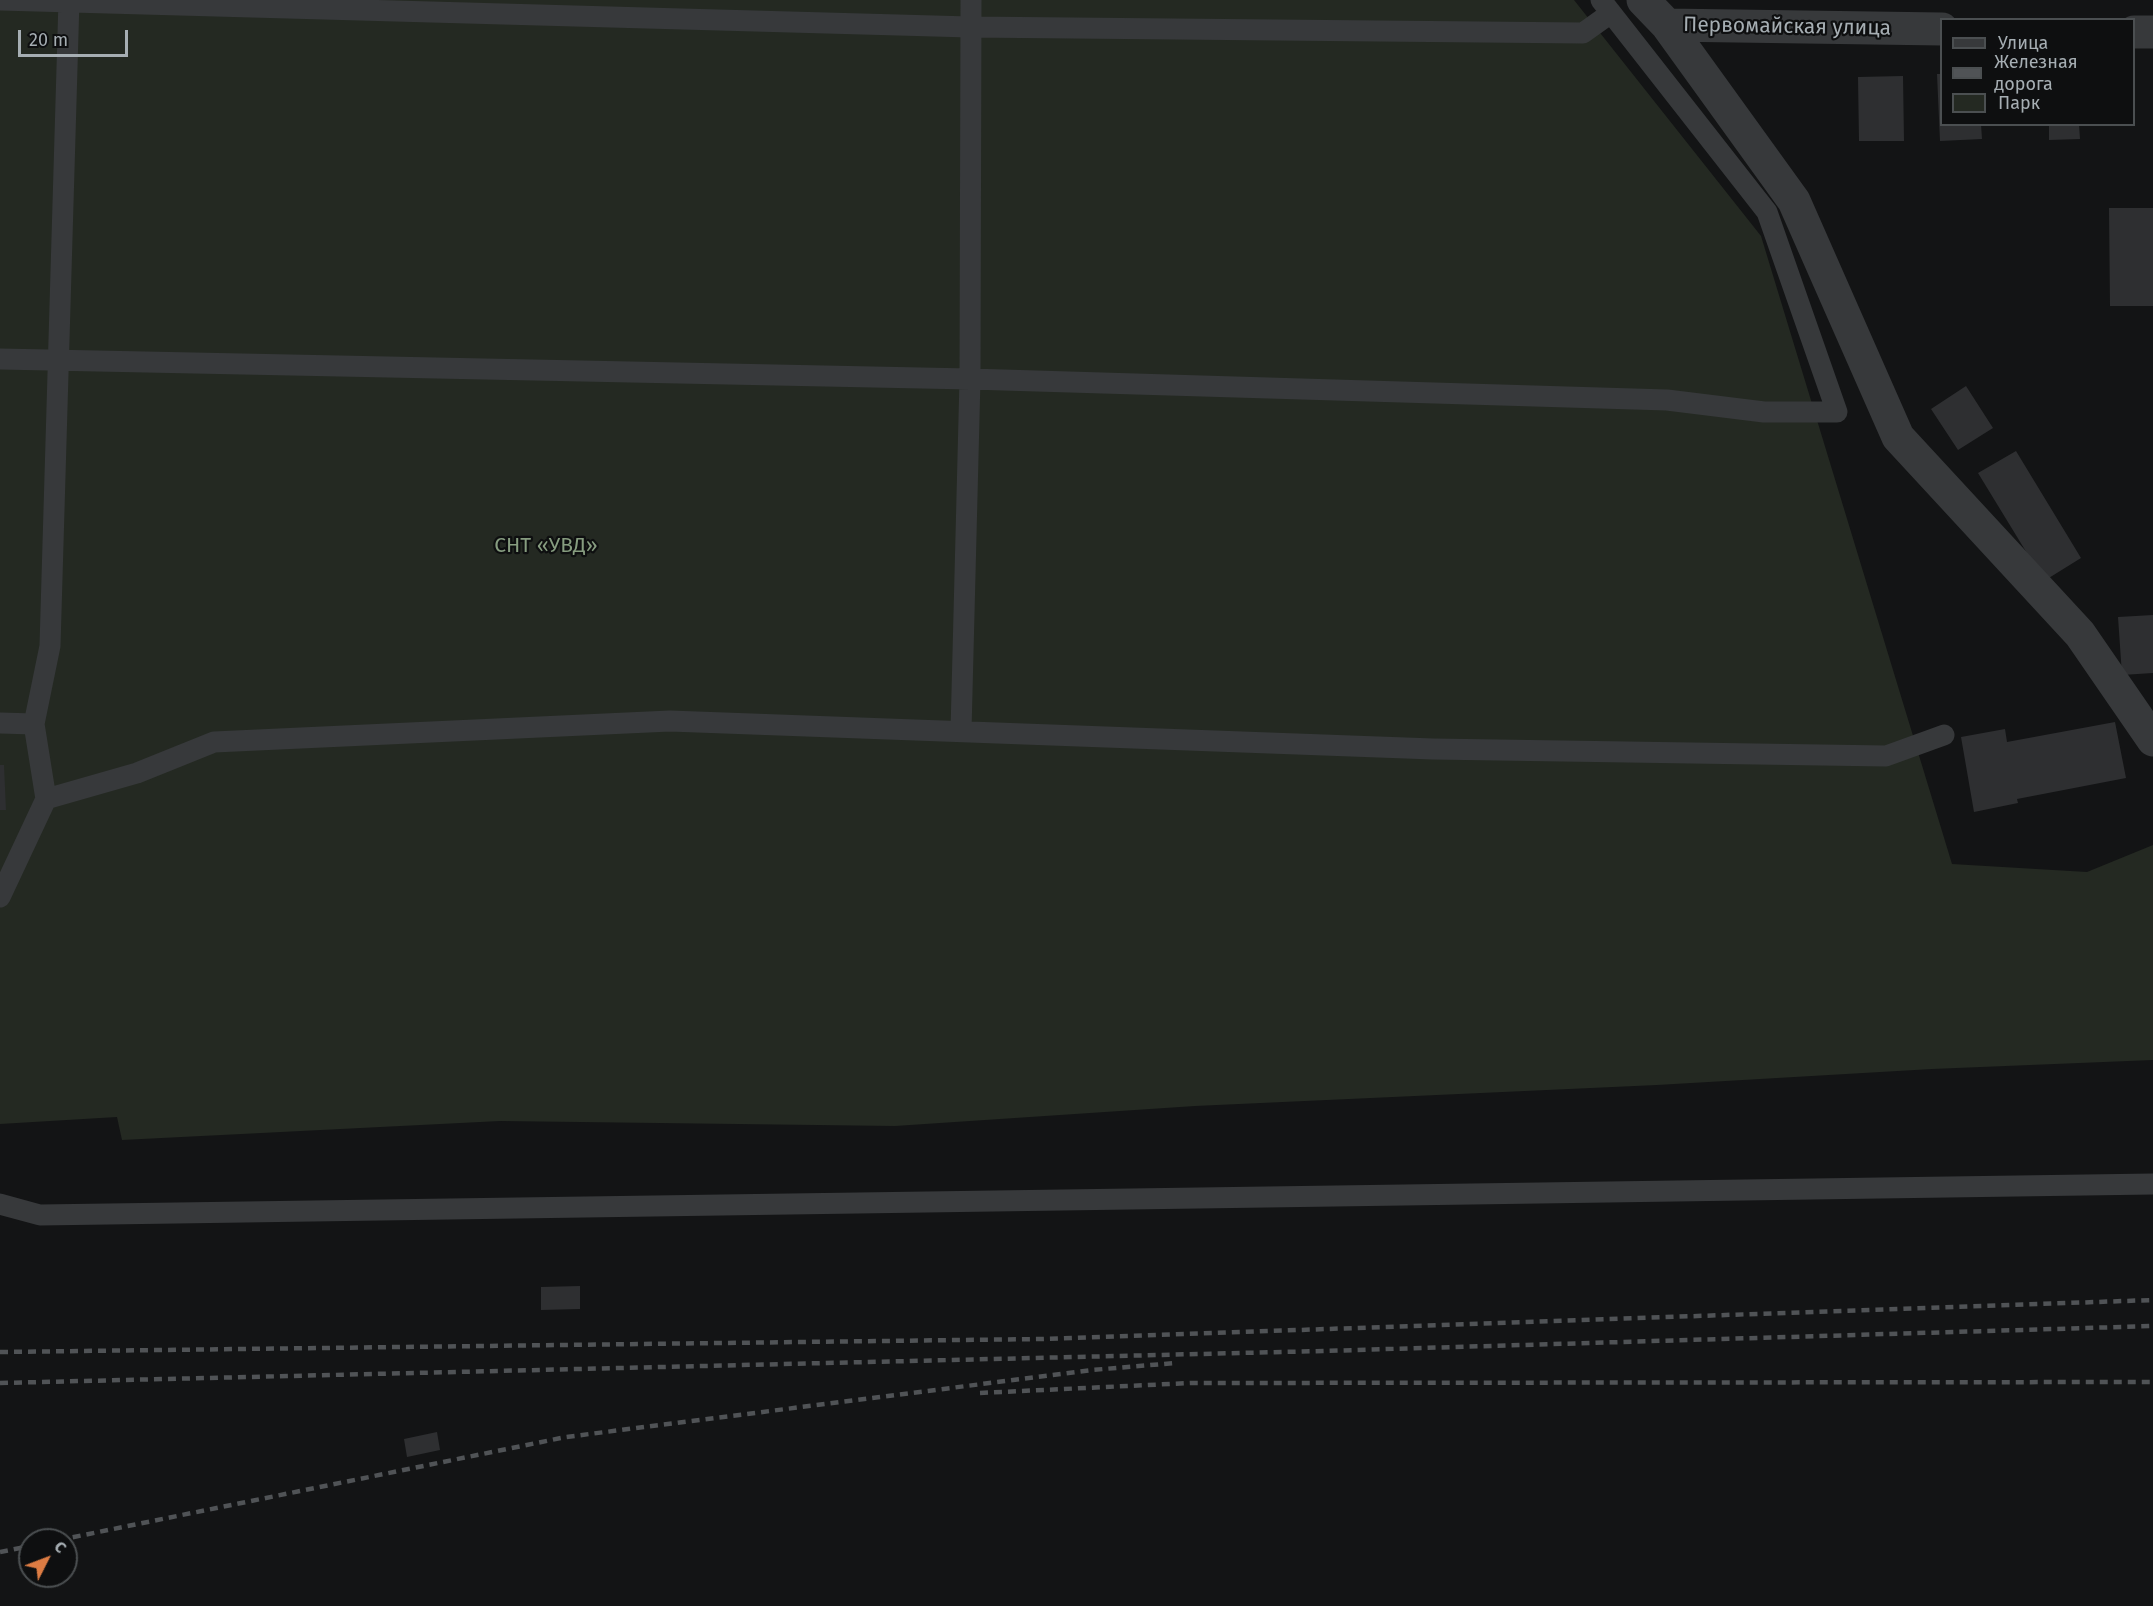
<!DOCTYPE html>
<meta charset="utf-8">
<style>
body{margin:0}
#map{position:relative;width:2153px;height:1606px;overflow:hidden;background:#131415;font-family:"Fira Sans",sans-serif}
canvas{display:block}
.legend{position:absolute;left:1940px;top:18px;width:195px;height:108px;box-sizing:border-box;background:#0e0f10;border:2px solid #4b4f51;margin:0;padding:8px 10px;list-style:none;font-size:18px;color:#a6aeb3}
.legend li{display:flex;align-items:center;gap:12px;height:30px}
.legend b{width:30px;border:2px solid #4b4f51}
.north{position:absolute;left:18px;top:1528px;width:60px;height:60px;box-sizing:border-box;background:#0e0f10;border:2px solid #4b4f51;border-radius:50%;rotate:48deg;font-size:16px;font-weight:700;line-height:24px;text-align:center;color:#a6aeb3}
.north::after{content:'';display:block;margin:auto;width:21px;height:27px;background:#dd7c43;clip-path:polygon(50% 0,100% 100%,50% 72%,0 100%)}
.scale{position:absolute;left:18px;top:30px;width:110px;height:27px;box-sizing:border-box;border:3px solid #a6aeb3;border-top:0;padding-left:8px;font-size:18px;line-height:21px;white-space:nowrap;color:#a6aeb3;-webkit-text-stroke:4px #0e0f10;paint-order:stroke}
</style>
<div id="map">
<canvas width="2153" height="1606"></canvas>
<ul class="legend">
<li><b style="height:8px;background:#37393b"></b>Улица</li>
<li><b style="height:8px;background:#505356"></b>Железная дорога</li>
<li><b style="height:16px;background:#242922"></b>Парк</li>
</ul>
<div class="north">С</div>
<div class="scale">20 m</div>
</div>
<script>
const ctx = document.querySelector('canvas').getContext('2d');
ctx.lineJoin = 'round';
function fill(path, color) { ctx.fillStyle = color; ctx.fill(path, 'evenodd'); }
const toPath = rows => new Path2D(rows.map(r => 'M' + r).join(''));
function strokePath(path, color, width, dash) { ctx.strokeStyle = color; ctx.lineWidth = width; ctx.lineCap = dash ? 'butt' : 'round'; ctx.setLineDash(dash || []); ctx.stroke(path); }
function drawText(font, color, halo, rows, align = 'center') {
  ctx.font = font + ' "Fira Sans",sans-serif'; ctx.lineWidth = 4.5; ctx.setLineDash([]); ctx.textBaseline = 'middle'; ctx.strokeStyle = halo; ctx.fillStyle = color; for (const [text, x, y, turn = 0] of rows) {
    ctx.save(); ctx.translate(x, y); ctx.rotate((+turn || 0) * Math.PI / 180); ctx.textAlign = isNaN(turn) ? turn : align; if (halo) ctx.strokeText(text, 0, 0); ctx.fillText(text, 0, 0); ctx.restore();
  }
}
const green = toPath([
 [0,0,1574,0,1761,236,1952,864,2087,872,2153,845,2153,1060,1932,1069,1657,1085,1195,1106,895,1126,500,1121,122,1140,117,1117,0,1124]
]);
const building = toPath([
 [1937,74,1942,74,1942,124,1981,124,1982,139,1940,141],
 [1903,76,1904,141,1859,141,1858,77],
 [2049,124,2079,124,2080,139,2049,140],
 [2109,208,2153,208,2153,306,2110,306],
 [1966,386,1993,428,1958,450,1931,409],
 [2016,451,2081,558,2044,581,1978,473],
 [2153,615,2153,673,2122,675,2118,617],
 [2115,722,2126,778,2017,799,2018,803,1974,812,1961,737,2005,729,2007,742],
 [0,765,4,765,6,810,0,810],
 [580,1286,580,1309,541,1310,541,1287],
 [437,1432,440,1450,407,1457,404,1439]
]);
const lane = toPath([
 [0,0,970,27,1583,33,1611,13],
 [0,359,970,379,1667,400,1764,412,1837,412,1767,212,1601,0],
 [0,723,34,724],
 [961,731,970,379,971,0],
 [46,799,137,773,214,742,670,721,1433,749,1886,756,1944,735],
 [0,897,46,799,34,724,50,646,69,0],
 [0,1204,40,1215,2153,1184]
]);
const street = toPath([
 [1643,0,1667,25,1942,29],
 [1667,25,1794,201,1898,437,2080,634,2153,740],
 [2134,32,2153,32]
]);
const rail = toPath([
 [0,1352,1042,1339,2153,1300],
 [0,1383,1323,1351,2153,1326],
 [980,1393,1190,1383,2153,1382],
 [59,1540,566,1437,1092,1370,1175,1363],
 [0,1552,30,1546]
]);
const streetNames = [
 ["Первомайская улица",1787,27,1]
];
const parkNames = [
 ["СНТ «УВД»",546,546]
];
fill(green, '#242922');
fill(building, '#2e2f31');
strokePath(lane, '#37393b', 21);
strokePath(street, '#37393b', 33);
strokePath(rail, '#505356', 4.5, [8, 6]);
drawText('21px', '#a6aeb3', '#0e0f10', streetNames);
drawText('21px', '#869c7f', '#0e0f10', parkNames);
</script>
